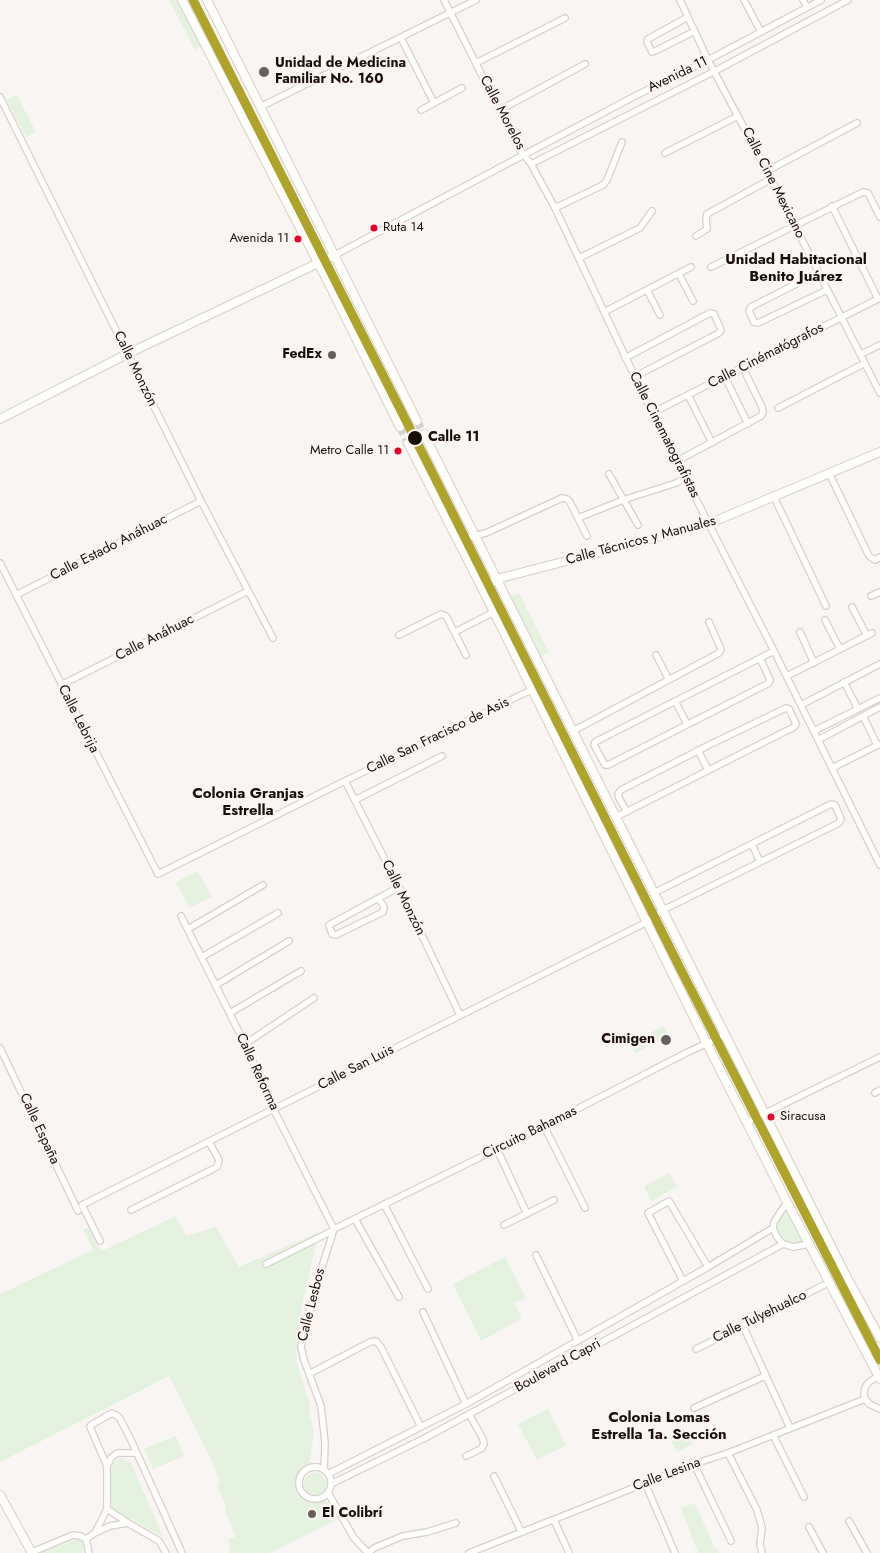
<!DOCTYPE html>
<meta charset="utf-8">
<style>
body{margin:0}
canvas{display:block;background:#f9f5f3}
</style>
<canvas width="880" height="1553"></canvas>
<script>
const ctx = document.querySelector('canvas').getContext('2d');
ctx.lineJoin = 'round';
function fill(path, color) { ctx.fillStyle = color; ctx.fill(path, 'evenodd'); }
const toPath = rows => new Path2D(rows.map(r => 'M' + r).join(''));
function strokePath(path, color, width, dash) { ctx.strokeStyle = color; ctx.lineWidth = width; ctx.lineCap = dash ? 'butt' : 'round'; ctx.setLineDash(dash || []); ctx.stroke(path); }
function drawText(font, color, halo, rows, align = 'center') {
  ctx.font = font + ' Jost,sans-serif'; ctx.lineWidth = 5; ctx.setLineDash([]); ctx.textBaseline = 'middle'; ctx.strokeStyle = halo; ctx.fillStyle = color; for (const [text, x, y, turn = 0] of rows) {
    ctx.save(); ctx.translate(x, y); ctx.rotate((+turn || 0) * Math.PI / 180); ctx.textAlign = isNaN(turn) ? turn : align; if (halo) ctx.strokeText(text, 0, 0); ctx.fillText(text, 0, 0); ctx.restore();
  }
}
const green = toPath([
 [169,0,179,0,202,45,195,50],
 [17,95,36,132,26,137,7,100],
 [519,593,549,652,539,657,509,597],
 [198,871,212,897,189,908,176,882],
 [664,1026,669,1036,635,1053,630,1043],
 [670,1173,677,1187,651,1201,644,1186],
 [787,1207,805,1242,791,1244,783,1241,776,1233,776,1226,780,1215],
 [176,1216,186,1236,216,1227,239,1267,319,1232,301,1309,296,1360,310,1406,309,1410,314,1432,309,1468,301,1475,299,1486,304,1495,309,1498,319,1499,324,1497,337,1519,269,1553,230,1553,228,1540,236,1536,225,1512,226,1506,217,1484,220,1482,208,1453,169,1376,0,1462,0,1294,93,1250,83,1230,88,1227,100,1250,106,1249],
 [505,1257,526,1298,514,1303,522,1318,481,1341,453,1284],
 [548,1409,566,1445,537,1460,518,1424],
 [681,1428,682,1430,685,1428,693,1444,677,1452,668,1435],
 [176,1436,184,1456,153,1469,144,1449],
 [120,1458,124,1458,131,1463,163,1537,131,1519,117,1515,112,1508,109,1490,110,1472,114,1462],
 '304 1484a11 11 0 1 1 22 0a11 11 0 1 1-22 0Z',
 [695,1503,715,1549,717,1549,719,1553,698,1553,681,1508],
 [77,1539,82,1540,84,1543,83,1553,39,1553]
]);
const secondaryTunnel = toPath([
 [417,421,424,434],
 [400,427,408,443]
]);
const street = toPath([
 [444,0,519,149,531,164,555,208,652,413,774,651,880,865],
 [680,0,708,60,767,171,880,393],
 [744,0,761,32],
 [803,0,807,7],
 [688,17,648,39,647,42,652,52,655,51,695,31],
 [401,38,434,103],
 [476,63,565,18],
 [0,97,201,501,273,638],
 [260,107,476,0],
 [421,110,462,88],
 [500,110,585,64],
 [665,153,738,116],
 [531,164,715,71,848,0],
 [767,171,857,123],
 [832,206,878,299],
 [555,208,603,185,607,180,622,142],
 [696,236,707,229,706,218,707,214,771,179],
 [335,255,635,96,708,60,821,0],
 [579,258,640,228,652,211],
 [711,267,863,192,868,193,880,217],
 [679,274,693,301],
 [819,274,804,280,751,307,749,311,754,322,758,323,827,290],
 [647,290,660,315],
 [604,312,691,267],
 [861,354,880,345],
 [625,358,710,313,714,314,721,330,719,333,634,377],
 [725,377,748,424],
 [688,395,712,443],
 [778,408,865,363],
 [652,413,880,298],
 [677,461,761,416,763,412,762,407,743,368],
 [829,473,869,556,875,560,880,557],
 [609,474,638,525],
 [774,497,826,606],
 [578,518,623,500,676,483,686,478],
 [457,540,486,533,562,498,567,499,570,502,587,536],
 [0,563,158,874,345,781,531,690],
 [16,595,201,501],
 [871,596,880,592],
 [852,607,867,636],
 [825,620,840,649],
 [455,632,494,612],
 [800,632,814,663],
 [399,635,441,614,446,616,466,655],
 [656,655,669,680],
 [760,658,770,680,769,683,608,765,605,765,594,745,595,742,774,651],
 [787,676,872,633],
 [844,682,858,709],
 [61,685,248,591],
 [675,701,687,724],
 [801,705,880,664],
 [863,716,877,745],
 [573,731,719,653,721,649,709,622],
 [814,731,880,698],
 [818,740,880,707],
 [698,750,708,770],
 [832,768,880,744],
 [345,781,399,887,460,1015],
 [355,800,442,756],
 [616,817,622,814,794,727,796,724,789,709,786,708,709,745,621,790,618,794,619,798,627,812],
 [752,844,760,862],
 [379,899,384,907,383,912,336,935,332,934,329,925,399,887],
 [181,916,245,1044,274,1110,334,1229],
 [188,929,263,885],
 [202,957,278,913],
 [216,985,289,941],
 [230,1013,301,971],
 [245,1044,314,998],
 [0,1048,78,1211],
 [875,1093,880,1090],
 [747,1122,880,1057],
 [544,1126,585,1208],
 [497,1149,527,1214],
 [787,1202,774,1222,773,1228,777,1237,783,1244,793,1247,810,1244],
 [384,1204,428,1289],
 [131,1210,217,1167,219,1160,209,1142],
 [355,1219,399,1297],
 [504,1225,554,1200],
 [334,1229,544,1126,688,1052,725,1035],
 [100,1241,82,1205,647,922,663,910,839,823,841,819,835,805,831,804,654,893],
 [536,1255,578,1341],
 [266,1264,332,1231],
 [683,1281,648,1213,669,1201,708,1267],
 [423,1312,466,1404],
 [743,1326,790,1428],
 [696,1349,824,1285],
 [309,1374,370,1342,376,1341,381,1347,421,1427],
 [878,1376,869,1382,865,1387,864,1394,865,1399,869,1404,880,1409],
 [694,1408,765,1376],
 [773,1435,804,1497],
 [728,1453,757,1510,762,1528,760,1544,762,1553],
 [466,1456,481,1449,484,1444,483,1439,469,1414],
 [694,1464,731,1541],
 [107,1466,111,1458,117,1453,136,1453],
 '299 1483a16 16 0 1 1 32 0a16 16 0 1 1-32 0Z',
 [324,1470,325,1443,321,1406,304,1360,301,1347,315,1289,334,1229],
 [328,1474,466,1404,708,1267,773,1228],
 [494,1476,521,1531],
 [645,1483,675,1553],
 [331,1484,425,1438,783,1244],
 [328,1493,354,1538,368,1553],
 [107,1509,128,1523],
 [554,1520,569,1553],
 [849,1521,867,1553],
 [809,1527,823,1553],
 [95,1533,110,1526,128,1523,159,1541,166,1553],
 [86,1539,95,1533,107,1509,107,1466,90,1427,91,1425,112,1413,119,1417,131,1440,182,1553],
 [30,1553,73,1535,80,1536,86,1539,89,1553],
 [368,1553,374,1548,403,1536,427,1532,456,1523],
 [469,1553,694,1464,728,1453,865,1399]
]);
const secondary = toPath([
 [182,0,326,278,400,427],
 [207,0,417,421],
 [0,419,127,354,335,255],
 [424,434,845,1274,880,1338],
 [408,443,482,588,707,1044,787,1202,880,1379],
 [482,588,497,579,708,524,880,452],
 [0,1495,32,1553]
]);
const metro1 = toPath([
 [193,0,433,474,681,970,880,1360]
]);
const markers = [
 [264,72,6,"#675f5a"],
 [374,228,4.5,"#e4002b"],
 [298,239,4.5,"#e4002b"],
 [332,355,5,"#675f5a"],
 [415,438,8,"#180e08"],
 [398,451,4.5,"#e4002b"],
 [666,1040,6,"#675f5a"],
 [771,1117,4.5,"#e4002b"],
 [312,1514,5,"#675f5a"]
];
const busNames = [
 ["Ruta 14",383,228],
 ["Avenida 11",289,239,"right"],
 ["Metro Calle 11",389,451,"right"],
 ["Siracusa",780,1117]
];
const poiNames = [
 ["Unidad de Medicina",275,64],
 ["Familiar No. 160",275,80],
 ["FedEx",322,355,"right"],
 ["Cimigen",655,1040,"right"],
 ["El Colibrí",322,1514]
];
const streetNames = [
 ["Avenida 11",678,75,-26],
 ["Calle Morelos",502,113,62],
 ["Calle Cine Mexicano",773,183,63],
 ["Calle Cinématógrafos",766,356,-27],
 ["Calle Monzón",135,369,64],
 ["Calle Cinematografistas",664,435,63],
 ["Calle Técnicos y Manuales",641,541,-15],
 ["Calle Estado Anáhuac",109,548,-27],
 ["Calle Anáhuac",155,638,-27],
 ["Calle Lebrija",78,719,63],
 ["Calle San Fracisco de Asis",438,736,-26],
 ["Calle Monzón",403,898,64],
 ["Calle San Luis",356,1068,-27],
 ["Calle Reforma",257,1072,65],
 ["Calle España",39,1129,65],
 ["Circuito Bahamas",530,1133,-26],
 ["Calle Lesbos",312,1305,-76],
 ["Calle Tulyehualco",760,1317,-26],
 ["Boulevard Capri",558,1366,-29],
 ["Calle Lesina",667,1475,-21]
];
const stopNames = [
 ["Calle 11",428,438]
];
const neighbourhoodNames = [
 ["Unidad Habitacional",796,260],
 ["Benito Juárez",796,277],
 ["Colonia Granjas",248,794],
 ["Estrella",248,811],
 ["Colonia Lomas",659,1418],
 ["Estrella 1a. Sección",659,1435]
];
fill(green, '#e5f2e0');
strokePath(secondaryTunnel, '#d7d2d0', 8, [8, 4]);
strokePath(street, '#d8d0cc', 8);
strokePath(secondary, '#d8d0cc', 10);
strokePath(street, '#fefefd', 5.5);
strokePath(secondary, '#fefefd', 8);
strokePath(metro1, '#b0a32a', 9);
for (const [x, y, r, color] of markers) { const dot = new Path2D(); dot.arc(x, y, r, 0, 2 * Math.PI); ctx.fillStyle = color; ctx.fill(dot); strokePath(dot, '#fbf4f1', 2); }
drawText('13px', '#180e08', '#fbf4f1', busNames, 'left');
drawText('bold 14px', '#180e08', '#fbf4f1', poiNames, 'left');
drawText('14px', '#180e08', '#fbf4f1', streetNames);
drawText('bold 14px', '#180e08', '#fbf4f1', stopNames, 'left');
drawText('bold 15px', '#180e08', '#fbf4f1', neighbourhoodNames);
</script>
